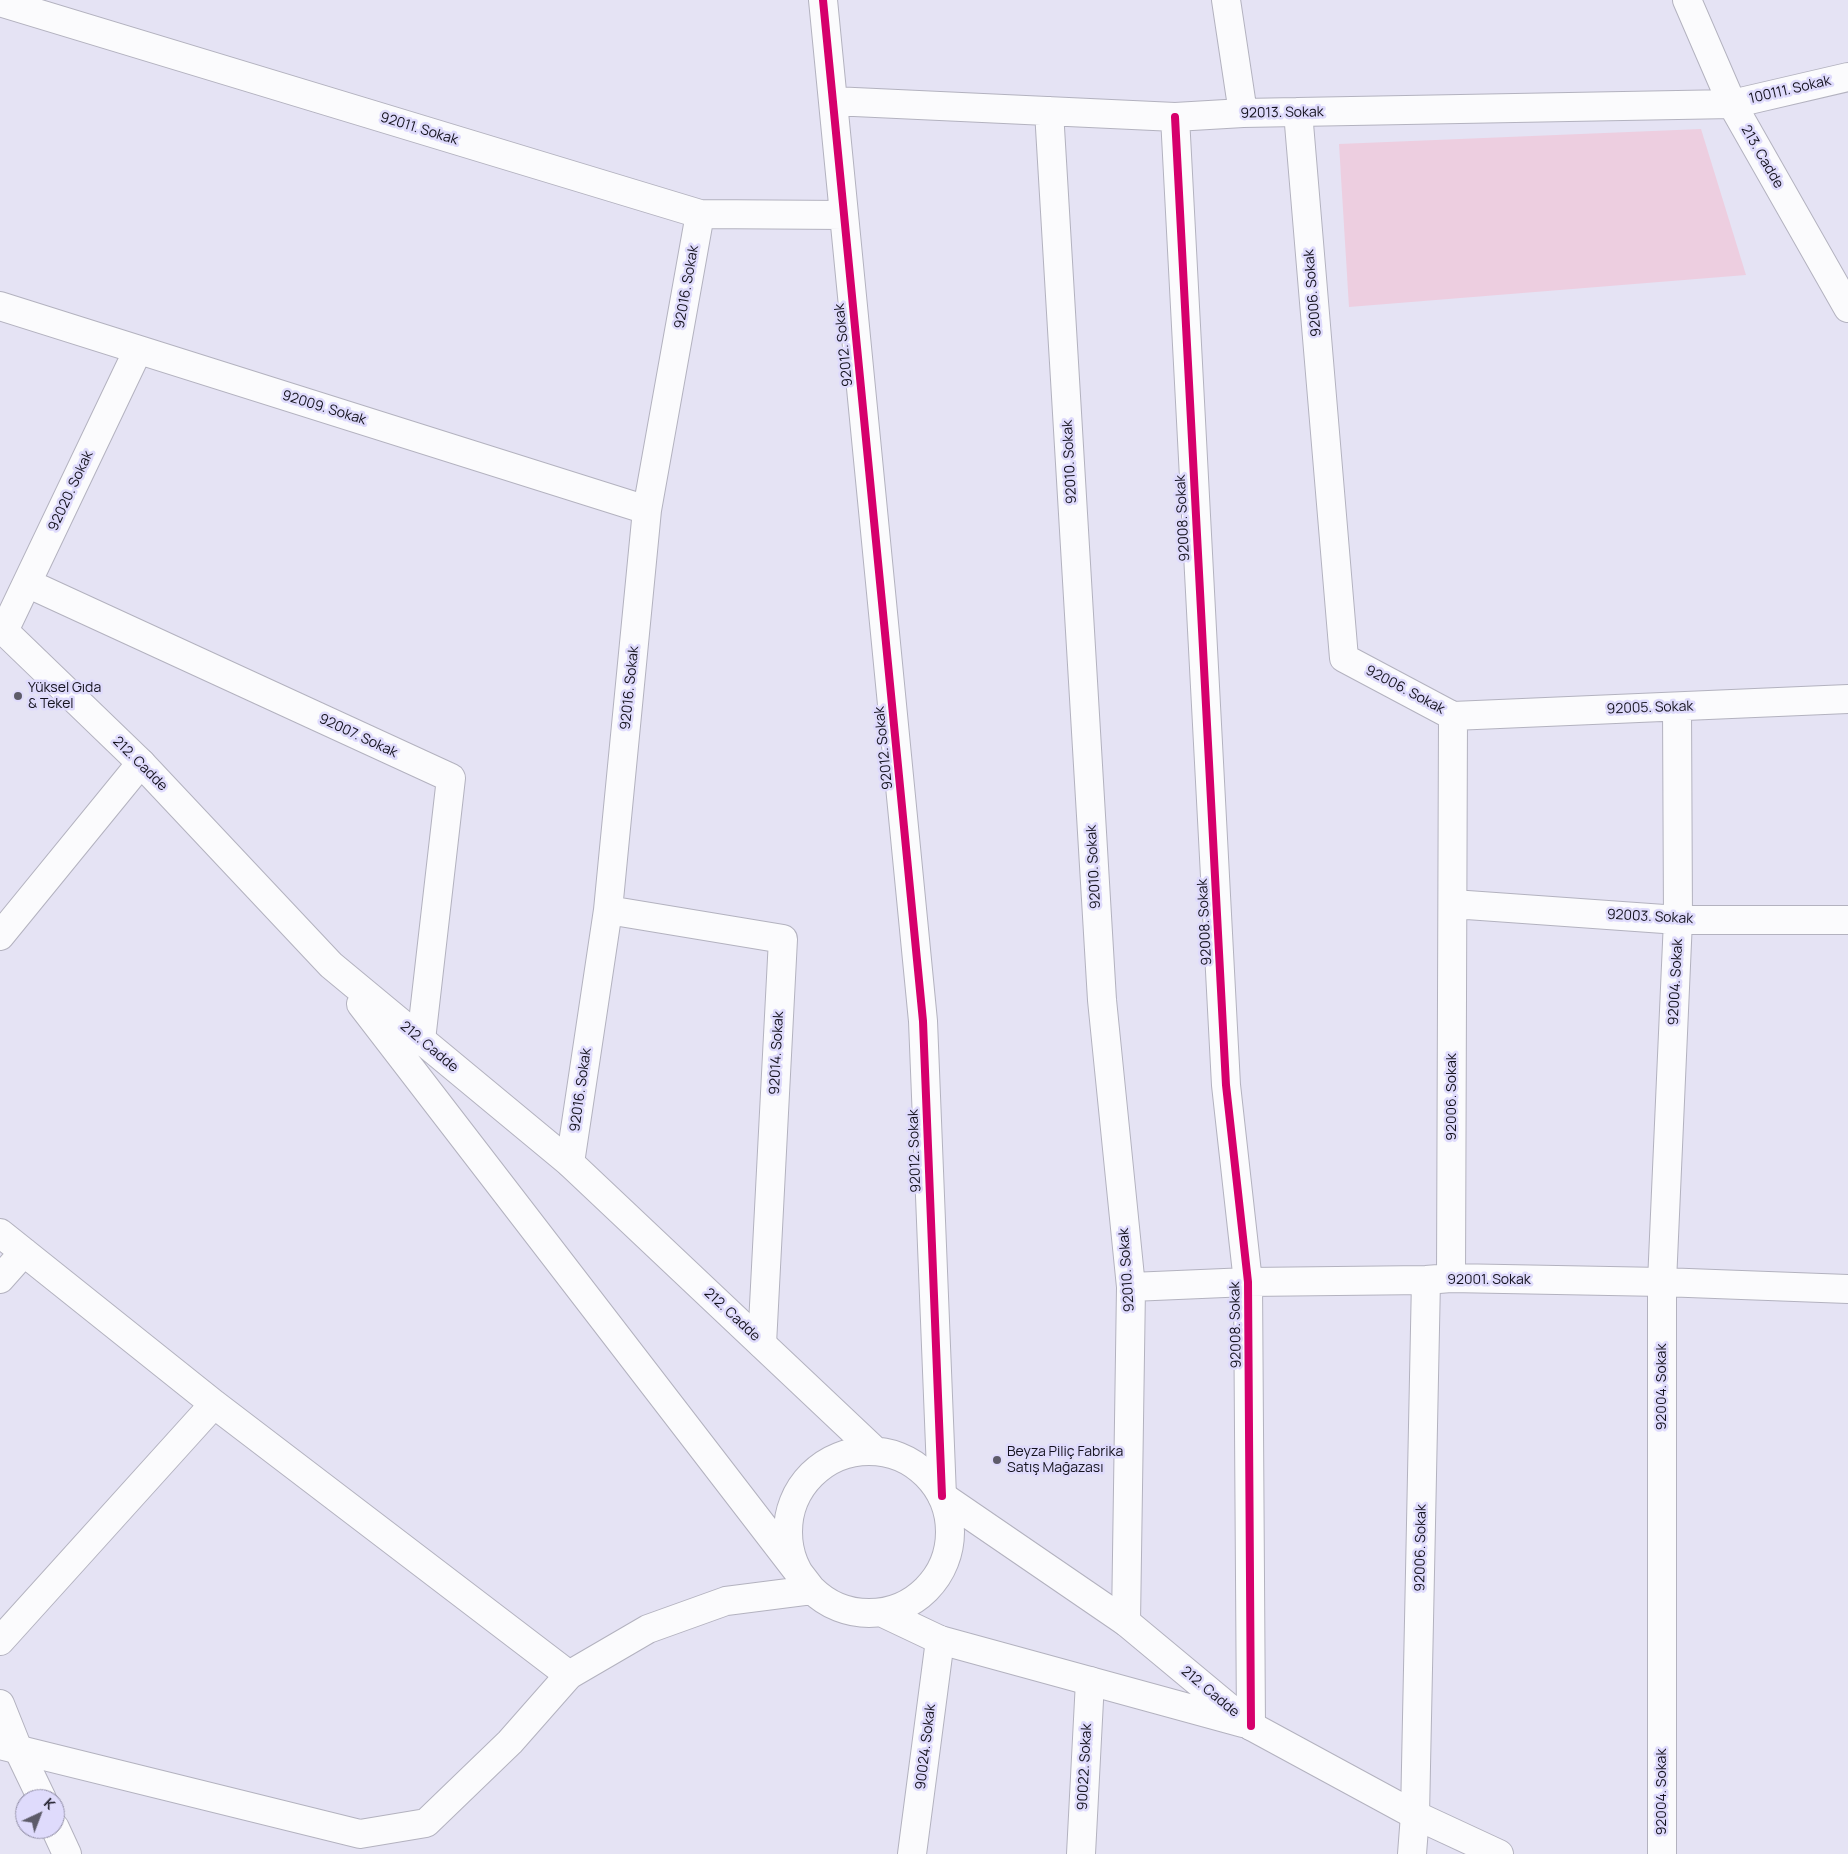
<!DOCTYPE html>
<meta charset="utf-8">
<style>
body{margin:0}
#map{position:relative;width:1848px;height:1854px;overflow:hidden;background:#e5e3f4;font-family:Manrope,sans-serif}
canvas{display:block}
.north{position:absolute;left:15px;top:1789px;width:50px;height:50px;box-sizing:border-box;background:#dfdbfc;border:1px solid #8e8ba3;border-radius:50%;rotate:43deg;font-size:14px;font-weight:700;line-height:20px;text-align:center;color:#14121e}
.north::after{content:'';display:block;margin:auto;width:18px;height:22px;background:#5d5b69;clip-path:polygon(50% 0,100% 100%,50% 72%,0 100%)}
</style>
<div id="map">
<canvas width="1848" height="1854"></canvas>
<div class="north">K</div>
</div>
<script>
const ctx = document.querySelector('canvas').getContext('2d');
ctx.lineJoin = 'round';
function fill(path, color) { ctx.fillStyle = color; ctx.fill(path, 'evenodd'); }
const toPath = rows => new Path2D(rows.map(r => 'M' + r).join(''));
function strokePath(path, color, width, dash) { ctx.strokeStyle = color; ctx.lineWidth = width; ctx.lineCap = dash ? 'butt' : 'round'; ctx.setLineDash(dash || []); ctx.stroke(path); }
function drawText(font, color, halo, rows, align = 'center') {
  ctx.font = font + ' Manrope,sans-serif'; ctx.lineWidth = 5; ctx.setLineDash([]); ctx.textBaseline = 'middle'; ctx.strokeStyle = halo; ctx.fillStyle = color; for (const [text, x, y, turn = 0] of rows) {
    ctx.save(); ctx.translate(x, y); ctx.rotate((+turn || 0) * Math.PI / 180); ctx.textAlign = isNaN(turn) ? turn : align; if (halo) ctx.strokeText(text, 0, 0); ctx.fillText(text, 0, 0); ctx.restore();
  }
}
const green = toPath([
 [1701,129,1746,275,1349,307,1339,144]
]);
const minor = toPath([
 [823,0,923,1021,942,1496],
 [1226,0,1243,113],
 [1687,0,1732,104,1848,308],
 [0,2,700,214,844,215],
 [833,101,1175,117,1243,113,1732,104,1848,77],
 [1049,111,1102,1000,1131,1287,1126,1622],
 [1298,112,1344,658,1453,716],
 [1175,117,1226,1085,1248,1282,1251,1726],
 [0,306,647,510],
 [27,583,451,778,421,1040],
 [4,631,138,350],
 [1453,716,1848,699],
 [1453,904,1678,920,1848,920],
 [608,910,783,939,762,1344],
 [0,936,141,763],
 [570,1163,608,910,647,510,700,214],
 [0,1233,214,1404,569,1675],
 [1451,1278,1453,716],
 [0,1279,24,1252],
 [1131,1287,1248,1282,1426,1280,1451,1278,1662,1282,1848,1289],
 [0,1641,214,1404],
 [0,1704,18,1749,42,1799],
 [55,1828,67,1854],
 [912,1854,940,1640],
 [1081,1854,1090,1681],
 [1412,1854,1415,1815,1426,1280],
 [1662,1854,1662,1282,1678,920,1677,707]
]);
const tertiary = toPath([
 [0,627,141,763,331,965,570,1163,874,1450],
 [361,1004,812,1590],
 '788 1532a81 81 0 1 1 162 0a81 81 0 1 1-162 0Z',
 [942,1496,1126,1622,1251,1726,1415,1815,1499,1854],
 [883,1613,940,1640,1243,1723],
 [0,1745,360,1834,426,1823,510,1742,569,1675,648,1629,726,1601,812,1590]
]);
const cycleway = toPath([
 [823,0,923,1021,942,1496],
 [1175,117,1226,1085,1248,1282,1251,1726]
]);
const markers = [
 [18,696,5,"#5d5b69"],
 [997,1460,5,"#5d5b69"]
];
const streetNames = [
 ["100111. Sokak",1790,90,-13],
 ["92013. Sokak",1282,113,-1],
 ["92011. Sokak",419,129,17],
 ["213. Cadde",1762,157,60],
 ["92016. Sokak",687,287,-80],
 ["92006. Sokak",1313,293,-95],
 ["92012. Sokak",844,345,-96],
 ["92009. Sokak",324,408,17],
 ["92010. Sokak",1070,462,-93],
 ["92020. Sokak",71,491,-65],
 ["92008. Sokak",1183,518,-93],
 ["92016. Sokak",630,688,-84],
 ["92006. Sokak",1405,690,28],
 ["92005. Sokak",1650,708,-2],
 ["92007. Sokak",358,736,25],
 ["92012. Sokak",884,748,-96],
 ["212. Cadde",140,764,45],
 ["92010. Sokak",1094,867,-93],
 ["92003. Sokak",1650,917,3],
 ["92008. Sokak",1205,922,-93],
 ["92004. Sokak",1676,982,-87],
 ["212. Cadde",429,1047,40],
 ["92014. Sokak",777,1053,-87],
 ["92016. Sokak",581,1090,-82],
 ["92006. Sokak",1452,1097,-90],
 ["92012. Sokak",915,1151,-92],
 ["92010. Sokak",1127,1270,-94],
 ["92001. Sokak",1489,1280],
 ["212. Cadde",732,1315,43],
 ["92008. Sokak",1236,1325,-91],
 ["92004. Sokak",1662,1387,-90],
 ["92006. Sokak",1421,1548,-89],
 ["212. Cadde",1210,1692,40],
 ["90024. Sokak",926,1747,-83],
 ["90022. Sokak",1085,1767,-87],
 ["92004. Sokak",1662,1792,-90]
];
const poiNames = [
 ["Yüksel Gıda",28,688],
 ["& Tekel",28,704],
 ["Beyza Piliç Fabrika",1007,1452],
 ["Satış Mağazası",1007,1468]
];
fill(green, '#edcee0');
strokePath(minor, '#b3b2bf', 30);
strokePath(tertiary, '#b3b2bf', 30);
strokePath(minor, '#fbfbfd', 28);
strokePath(tertiary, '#fbfbfd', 28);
strokePath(cycleway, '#d6006c', 8);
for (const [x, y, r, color] of markers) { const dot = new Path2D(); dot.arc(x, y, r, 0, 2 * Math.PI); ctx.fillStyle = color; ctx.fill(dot); strokePath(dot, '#dfdbfc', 2); }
drawText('14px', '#14121e', '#dfdbfc', streetNames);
drawText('14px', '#14121e', '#dfdbfc', poiNames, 'left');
</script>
